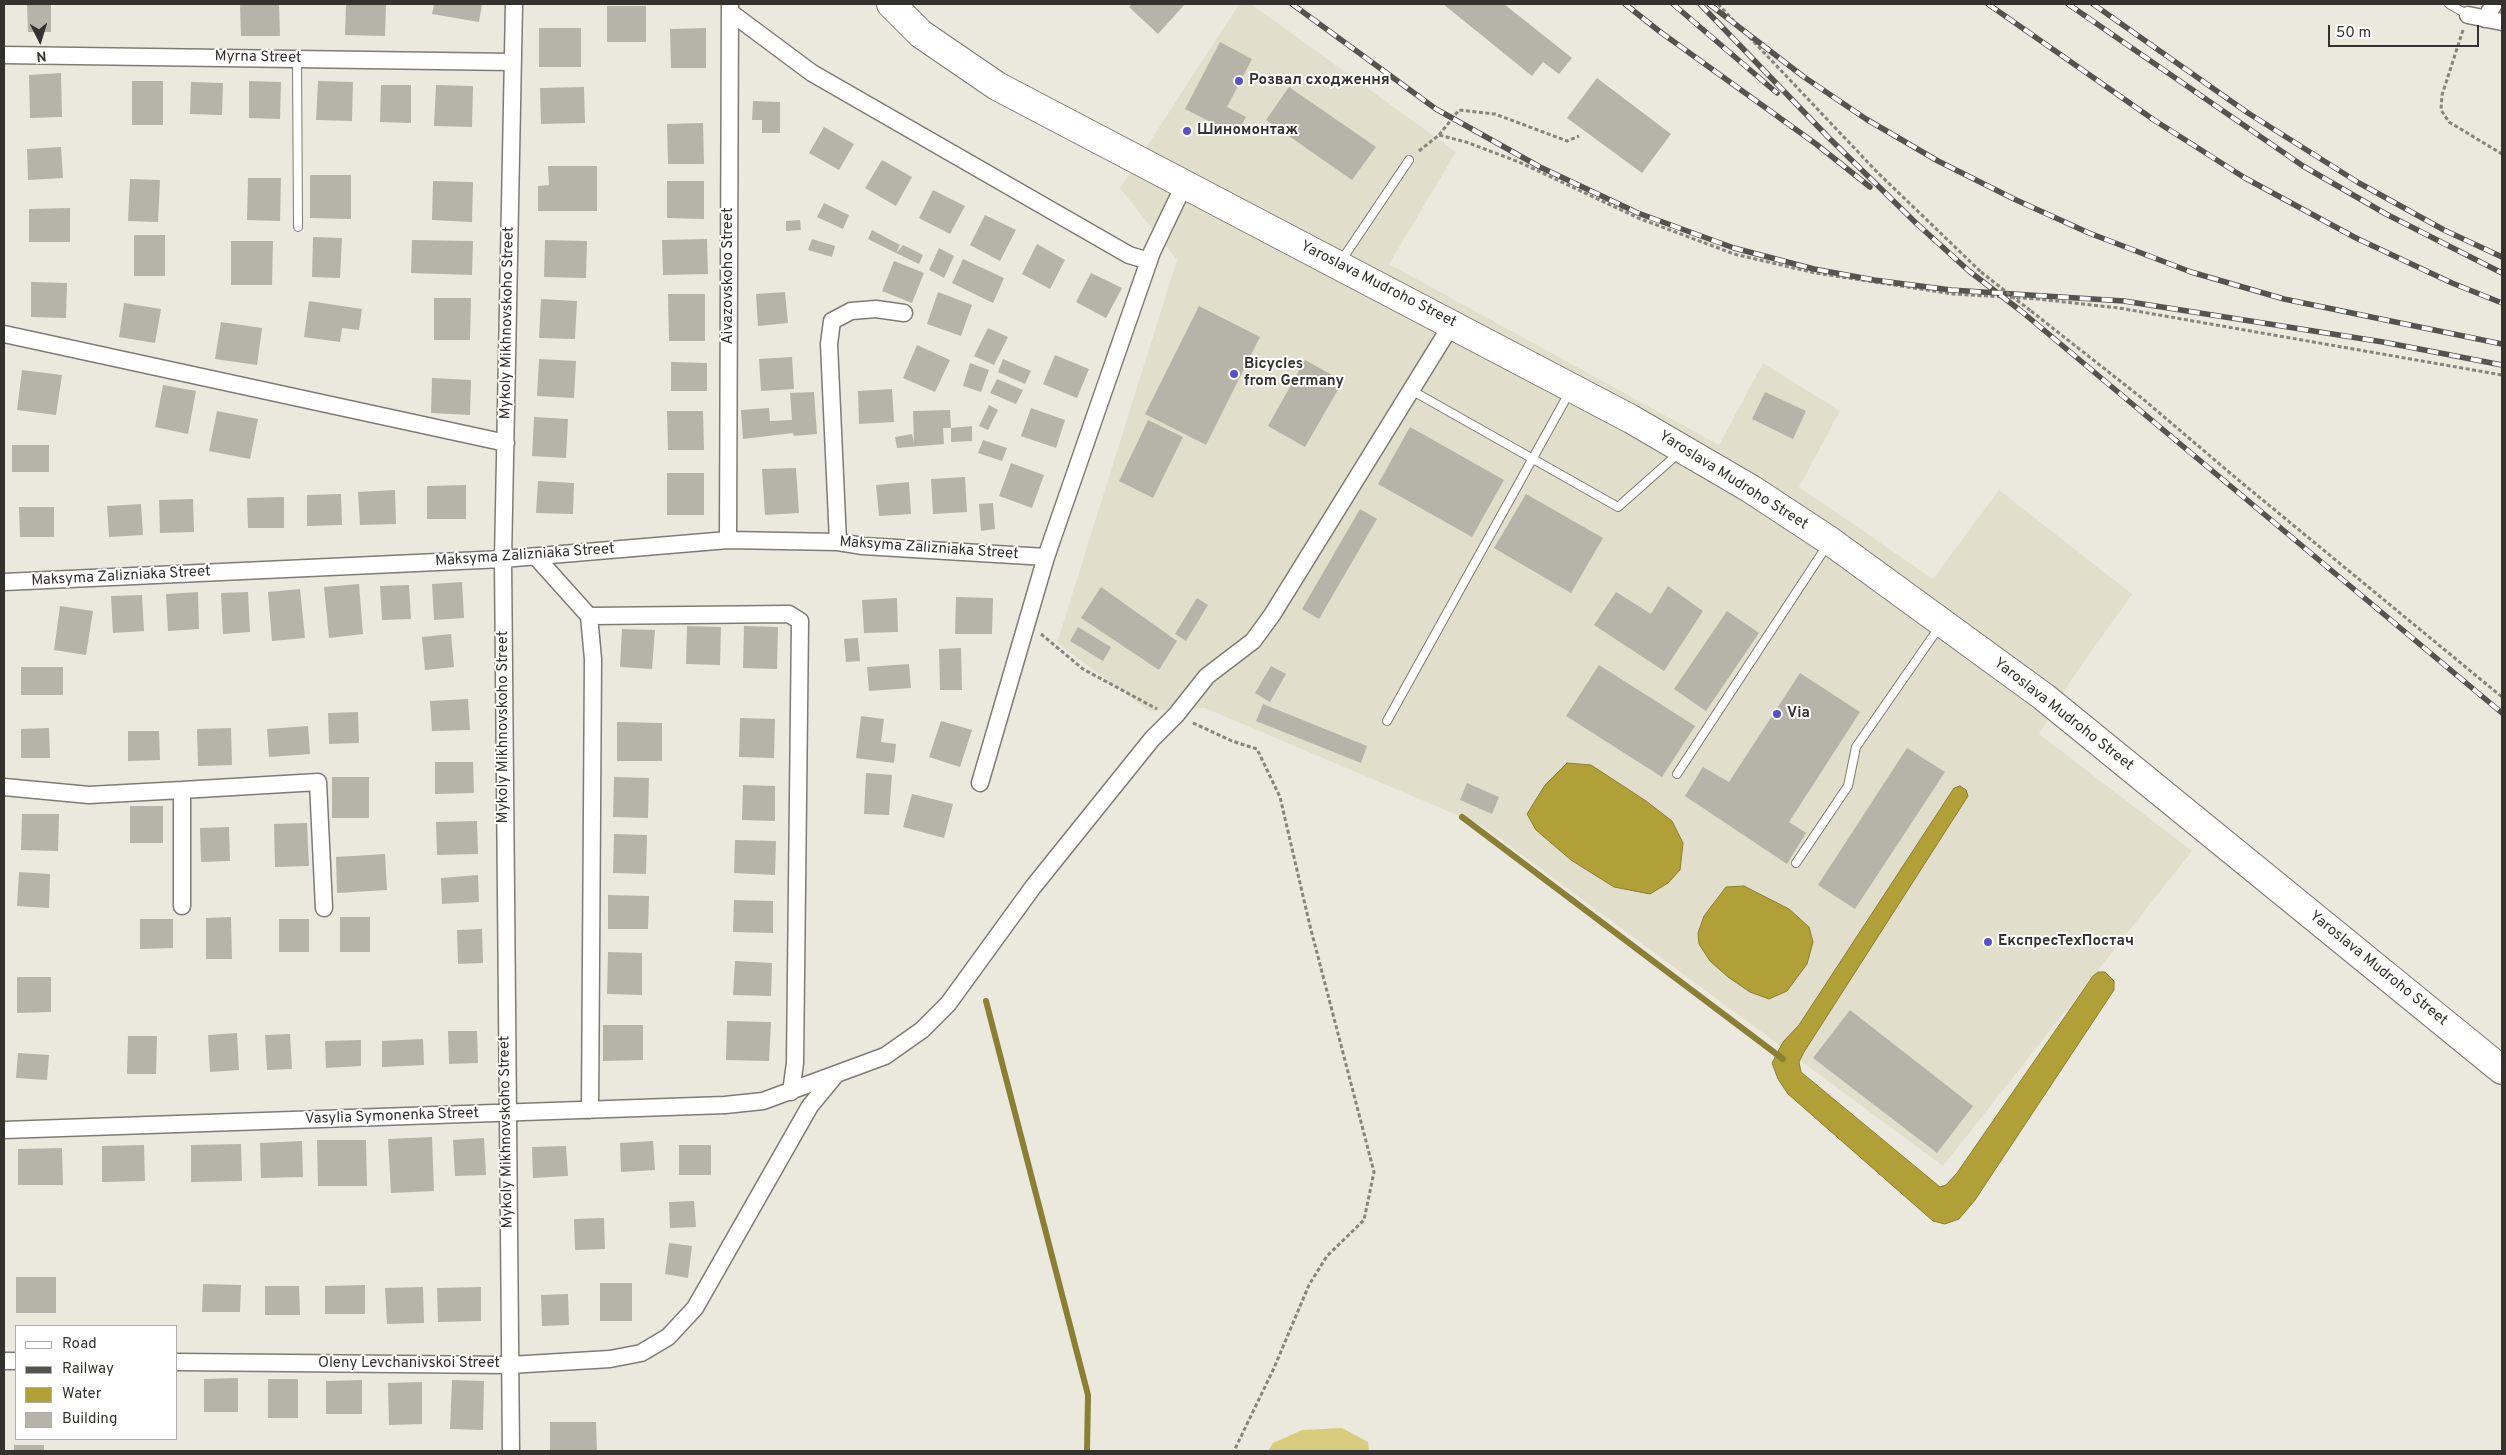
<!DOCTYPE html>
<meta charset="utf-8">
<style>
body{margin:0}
#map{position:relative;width:2506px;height:1455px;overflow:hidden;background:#ebe9dd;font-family:Overpass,sans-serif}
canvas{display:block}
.frame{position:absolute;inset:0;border:5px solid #33322e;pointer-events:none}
.legend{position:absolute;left:15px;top:1325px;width:162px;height:115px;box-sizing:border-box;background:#fff;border:1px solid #adadab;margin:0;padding:6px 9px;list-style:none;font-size:15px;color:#33322e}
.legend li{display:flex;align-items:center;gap:10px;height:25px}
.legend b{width:25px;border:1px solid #adadab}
.north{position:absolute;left:15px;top:15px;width:50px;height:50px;-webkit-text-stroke:4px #fff;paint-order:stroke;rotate:175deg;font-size:14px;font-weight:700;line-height:20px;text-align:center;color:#33322e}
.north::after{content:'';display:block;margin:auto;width:18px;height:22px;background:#33322e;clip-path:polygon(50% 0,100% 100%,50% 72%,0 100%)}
.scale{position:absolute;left:2328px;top:25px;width:151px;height:22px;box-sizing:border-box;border:2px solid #33322e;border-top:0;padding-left:6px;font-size:15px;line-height:18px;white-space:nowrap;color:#33322e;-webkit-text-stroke:4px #fff;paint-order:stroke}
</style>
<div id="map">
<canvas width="2506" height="1455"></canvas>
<div class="frame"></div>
<ul class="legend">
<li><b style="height:6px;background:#fff"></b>Road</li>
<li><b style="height:6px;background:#54534d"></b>Railway</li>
<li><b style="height:14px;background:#b1a037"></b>Water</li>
<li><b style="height:14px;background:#b6b4a9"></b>Building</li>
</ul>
<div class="north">N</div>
<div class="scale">50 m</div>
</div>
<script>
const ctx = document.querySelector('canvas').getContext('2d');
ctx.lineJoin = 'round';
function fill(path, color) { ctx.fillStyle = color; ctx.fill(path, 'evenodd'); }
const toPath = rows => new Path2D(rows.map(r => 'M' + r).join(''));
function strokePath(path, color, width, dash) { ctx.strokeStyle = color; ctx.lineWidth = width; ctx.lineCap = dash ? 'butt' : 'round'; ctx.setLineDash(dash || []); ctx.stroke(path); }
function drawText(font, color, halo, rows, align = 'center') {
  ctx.font = font + ' Overpass,sans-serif'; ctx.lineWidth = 4; ctx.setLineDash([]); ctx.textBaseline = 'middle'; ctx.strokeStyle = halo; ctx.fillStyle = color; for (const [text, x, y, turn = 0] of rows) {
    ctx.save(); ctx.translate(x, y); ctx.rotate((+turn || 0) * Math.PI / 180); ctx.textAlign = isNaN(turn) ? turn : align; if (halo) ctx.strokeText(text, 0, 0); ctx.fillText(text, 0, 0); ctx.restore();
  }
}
const built = toPath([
 [1239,4,1251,4,1456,152,1389,264,1719,445,1763,363,1840,411,1799,487,1933,579,1999,490,2132,594,2069,683,2039,734,2192,851,1943,1166,1483,826,1205,708,1149,711,1057,643,1177,260,1120,188]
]);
const green = toPath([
 [1342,1428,1368,1442,1369,1451,1268,1451,1273,1443,1302,1430]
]);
const water = toPath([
 [1567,763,1591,765,1646,801,1672,821,1683,843,1680,870,1668,883,1650,894,1614,887,1571,860,1536,830,1527,814,1545,785,1567,763],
 [1960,786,1966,790,1968,796,1804,1052,1799,1062,1801,1072,1940,1187,1946,1185,1957,1173,2093,976,2098,972,2105,972,2114,981,2114,990,1975,1200,1959,1219,1945,1224,1933,1221,1788,1094,1778,1079,1772,1063,1783,1042,1799,1025,1954,788,1960,786],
 [1744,886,1789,909,1809,927,1813,942,1807,964,1787,991,1769,999,1750,992,1728,977,1710,961,1699,944,1698,933,1704,916,1726,887,1744,886]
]);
const stream = toPath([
 [1462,817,1783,1059],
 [986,1001,1088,1395,1087,1451]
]);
const building = toPath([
 [27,4,51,4,51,32,28,32],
 [240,4,279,4,280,36,241,36],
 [346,4,386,4,385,36,345,35],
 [434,4,482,4,479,22,432,14],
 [1132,4,1185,4,1158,34,1129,7],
 [1443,4,1504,4,1572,58,1559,74,1543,62,1532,76],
 [607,6,646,6,646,42,607,42],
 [539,28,581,28,581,67,539,67],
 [706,28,706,68,671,68,670,29],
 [1220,42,1252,59,1227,107,1246,117,1236,135,1185,109],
 [61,73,62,117,30,118,29,75],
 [1597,78,1671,134,1642,173,1567,118],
 [132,81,163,81,163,125,132,125],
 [249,81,281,82,280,119,249,118],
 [318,81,353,82,352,121,316,120],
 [191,82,223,83,222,115,190,114],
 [381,85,411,85,411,123,380,122],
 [436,85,473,86,472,127,434,126],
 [584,87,585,123,541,124,540,88],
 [1289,87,1376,147,1352,180,1266,120],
 [753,101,780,102,780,133,762,133,762,120,752,120],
 [703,123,704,164,668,164,667,124],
 [824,127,854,144,839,170,809,153],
 [61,147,63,178,28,180,27,149],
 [882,160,912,177,896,206,865,188],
 [548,166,597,166,597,211,538,211,538,186,549,185],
 [310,175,351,175,351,219,310,218],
 [248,178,281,178,280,221,247,220],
 [130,179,160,180,158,222,128,221],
 [433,181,473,182,472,222,432,220],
 [667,181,704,181,704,219,667,218],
 [933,190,965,206,950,234,919,218],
 [824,203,849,215,843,229,817,217],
 [70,208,70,242,29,242,29,209],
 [985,215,1016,230,1000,261,970,245],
 [800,220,801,230,786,231,786,221],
 [872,230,900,245,896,253,903,245,923,255,919,264,896,253,868,239],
 [134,235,165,235,165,276,134,276],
 [313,237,342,238,340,278,312,277],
 [707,239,708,274,663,275,662,240],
 [812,239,835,246,832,257,808,250],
 [412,240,473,241,472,275,411,273],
 [545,240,587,241,586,278,544,277],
 [231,241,273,241,272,285,231,285],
 [1037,244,1065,260,1050,289,1022,274],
 [939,248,954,256,944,278,929,270],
 [963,259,1004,278,993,303,952,283],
 [894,261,924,273,912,303,882,291],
 [1091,273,1122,288,1106,318,1076,302],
 [31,282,67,283,66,318,31,317],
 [785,292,788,323,758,326,756,294],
 [938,292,972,305,961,336,927,324],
 [668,294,705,294,705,341,669,341],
 [434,298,471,298,470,340,434,340],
 [541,299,577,301,575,339,539,338],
 [309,301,362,309,359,330,342,328,340,342,304,337],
 [124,303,161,309,155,343,119,337],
 [1199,306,1260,337,1206,445,1145,414],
 [221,322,262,328,257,365,215,359],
 [988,328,1008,337,994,365,974,356],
 [917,345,950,360,935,392,903,378],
 [1055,355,1089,369,1077,398,1043,384],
 [792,357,794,389,761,391,759,359],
 [539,359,576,361,574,398,537,396],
 [1003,359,1031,371,1025,384,998,372],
 [1305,360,1343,381,1305,447,1268,426],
 [671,362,707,363,707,391,671,391],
 [970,363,989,370,981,392,963,386],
 [22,370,62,375,56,415,17,410],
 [432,378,471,380,470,415,431,413],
 [997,379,1023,390,1016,404,990,393],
 [163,385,196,391,188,434,155,427],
 [892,389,894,422,859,424,858,391],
 [814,392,817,434,794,436,793,433,743,439,741,410,769,408,770,421,792,420,790,393],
 [1765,392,1806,411,1793,439,1752,419],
 [989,405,998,410,988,430,979,426],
 [1031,408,1065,420,1056,448,1021,436],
 [950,410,951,428,943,428,944,444,897,448,895,437,912,434,914,443,913,411],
 [217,411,258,419,250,459,209,451],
 [667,411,703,411,704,450,668,450],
 [534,417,568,419,566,458,532,456],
 [1148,420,1183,437,1153,498,1119,481],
 [972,426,972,441,951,442,951,428],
 [1410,427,1504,480,1472,537,1378,484],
 [983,440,1007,448,1002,461,978,453],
 [12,445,49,445,49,472,12,472],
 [1011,463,1044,475,1032,508,999,496],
 [796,468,799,513,765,515,762,469],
 [667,473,704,473,704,515,667,515],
 [965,477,967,512,933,514,931,479],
 [538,481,574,483,573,514,536,513],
 [909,482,911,514,879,516,876,485],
 [466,485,466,519,427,519,427,486],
 [395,490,396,524,360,525,358,492],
 [341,494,342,525,307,526,307,495],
 [1526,494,1603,538,1571,593,1494,548],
 [284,497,284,528,248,528,247,498],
 [193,499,194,532,160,533,159,500],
 [993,503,995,529,981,531,979,504],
 [141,504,143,535,109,537,107,506],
 [19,507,54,507,54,537,20,537],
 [1360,509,1377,519,1319,619,1302,609],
 [462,582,464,618,434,620,432,584],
 [359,584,363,634,329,638,324,587],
 [409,585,411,619,382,620,380,586],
 [1668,586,1703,611,1664,671,1594,625,1616,592,1651,614],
 [1101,587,1177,641,1159,670,1081,618],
 [300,589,305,638,272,641,268,592],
 [198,592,199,629,168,631,166,594],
 [248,592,250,632,223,634,221,593],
 [142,595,144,631,113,633,111,596],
 [956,597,993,598,992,634,955,634],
 [897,598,898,632,864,633,862,600],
 [1197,598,1208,605,1186,641,1175,634],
 [60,606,93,611,86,655,54,650],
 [1727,611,1759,633,1706,711,1674,689],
 [687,626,721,627,720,665,686,664],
 [744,626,778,627,777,669,743,668],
 [1078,627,1111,647,1103,661,1070,641],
 [622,629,655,630,652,669,620,667],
 [451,634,454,667,425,670,422,637],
 [858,638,860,661,846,662,844,639],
 [961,648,962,690,940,690,939,649],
 [909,664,911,688,869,691,867,667],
 [1599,665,1695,726,1662,777,1566,716],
 [1271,666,1286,674,1270,702,1255,693],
 [21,667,63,667,63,695,21,695],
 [1800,673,1860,712,1789,822,1806,833,1787,864,1685,796,1703,767,1729,782],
 [468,699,470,730,432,731,430,701],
 [1263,704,1367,746,1361,763,1256,721],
 [358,712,359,743,329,744,328,713],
 [861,716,884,719,881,742,896,744,894,763,856,758],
 [740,718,775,719,774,758,739,757],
 [941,721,972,730,960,767,929,757],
 [617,722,662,723,662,761,617,761],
 [308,726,310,754,269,757,267,729],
 [49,728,50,758,21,758,21,729],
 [231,728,232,765,198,766,197,729],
 [128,731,159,731,160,760,128,761],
 [1907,748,1945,772,1855,909,1818,885],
 [435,762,473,762,474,793,435,794],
 [866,773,892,775,889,815,864,814],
 [332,777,369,777,369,818,332,818],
 [614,777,649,778,648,818,613,817],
 [1467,783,1499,797,1492,814,1460,800],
 [743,785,775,786,775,821,742,820],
 [912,794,953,804,944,838,903,827],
 [130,806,163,806,163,843,130,843],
 [22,814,59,814,58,851,21,850],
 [477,821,478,854,437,855,436,822],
 [307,823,309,866,275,867,274,824],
 [229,827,230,861,201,862,200,828],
 [614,834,647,835,646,874,613,873],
 [735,840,776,841,775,875,734,873],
 [385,854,387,890,337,893,336,857],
 [19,872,50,874,49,908,17,906],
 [478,875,479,902,442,904,441,878],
 [608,895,649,896,648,929,608,929],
 [734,900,773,901,773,933,733,932],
 [231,917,232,959,206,959,206,918],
 [340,917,370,917,370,952,340,952],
 [140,919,173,919,173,948,140,949],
 [279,919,309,919,309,952,279,952],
 [482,929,483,963,458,964,457,930],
 [608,952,642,953,642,995,607,994],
 [735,961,772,963,771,996,733,995],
 [17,977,51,977,51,1012,17,1013],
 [1850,1010,1973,1106,1937,1153,1813,1058],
 [727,1021,771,1022,769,1061,726,1060],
 [603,1025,643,1025,643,1060,603,1061],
 [448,1031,477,1031,478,1063,449,1064],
 [237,1033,239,1070,210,1072,208,1035],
 [290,1034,292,1069,267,1070,265,1035],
 [128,1036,157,1036,156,1074,127,1074],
 [423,1039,424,1065,382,1067,382,1041],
 [361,1040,361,1066,326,1068,325,1041],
 [18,1053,49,1055,47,1080,16,1078],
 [432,1137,434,1191,391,1193,388,1139],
 [484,1138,486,1175,455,1176,453,1140],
 [317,1140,366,1140,367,1186,318,1186],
 [302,1141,303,1177,261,1178,260,1143],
 [653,1141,655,1170,621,1172,620,1143],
 [241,1144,242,1181,191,1182,191,1145],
 [144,1145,145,1181,102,1182,102,1146],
 [679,1145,711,1145,711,1175,679,1175],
 [566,1146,568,1176,533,1178,532,1147],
 [62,1148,63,1185,18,1185,18,1149],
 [694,1201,696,1227,670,1228,669,1202],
 [604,1218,605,1249,575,1250,574,1219],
 [669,1243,692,1246,688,1278,665,1274],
 [16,1277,56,1277,56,1313,16,1313],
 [600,1283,632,1283,632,1321,600,1321],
 [203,1284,241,1285,240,1312,202,1312],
 [365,1285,365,1314,325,1314,325,1286],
 [265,1286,299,1286,300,1315,265,1315],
 [423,1287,424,1323,387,1324,385,1288],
 [481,1287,481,1321,438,1322,437,1288],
 [568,1294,569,1325,542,1326,541,1295],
 [238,1378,238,1412,204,1412,204,1379],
 [268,1379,298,1379,298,1418,268,1418],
 [362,1380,362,1414,326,1414,326,1381],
 [452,1380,484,1381,483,1430,450,1429],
 [422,1382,422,1424,389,1425,388,1383],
 [550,1422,596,1422,597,1451,550,1451],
 [14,1445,44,1445,44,1451,14,1451]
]);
const path = toPath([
 [1718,4,1878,173,1981,272],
 [2463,30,2442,95,2441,110,2449,122,2502,154],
 [1439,135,1459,110,1495,114,1567,141,1579,136],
 [1419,151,1439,135,1466,142,1519,162,1638,218,1734,254,1815,273,1953,294,2038,299,2119,308,2502,375],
 [2031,311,2143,399,2236,478,2502,697],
 [1041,634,1083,669,1157,709],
 [1193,723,1232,741,1257,749,1280,797,1310,926,1374,1172,1364,1220,1327,1256,1309,1285,1274,1368,1234,1451]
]);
const lane = toPath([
 [2449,4,2468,15],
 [297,58,298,227],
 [1341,261,1409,160],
 [1411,390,1618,507,1680,452],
 [1387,721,1569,393],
 [1677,774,1828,544],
 [1796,863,1848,786,1856,747,1940,626]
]);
const street = toPath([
 [730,12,812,73,1129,255,1149,261],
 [2468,15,2502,22],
 [2485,19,2494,4],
 [4,55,512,62],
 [4,334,506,443],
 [728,540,730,4],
 [838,542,829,344,832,321,851,311,876,309,904,313],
 [536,557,589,616,789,614,800,621,795,1063,791,1092],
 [4,582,503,559,728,540,838,542,863,546,1046,557],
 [589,616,593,659,590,1110],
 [980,783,1046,557,1152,252,1184,185],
 [4,787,89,795,182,790],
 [182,906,182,790,318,782,324,908],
 [4,1130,725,1105,763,1101,885,1056,922,1030,948,1004,1033,887,1152,739,1176,715,1207,676,1253,641,1272,615,1452,324],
 [4,1361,16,1361],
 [176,1362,510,1365,610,1359,641,1353,668,1337,695,1308,810,1106,834,1077],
 [511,1451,503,559,514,4]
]);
const highway = toPath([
 [891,4,921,34,997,86,1631,419,1751,489,1830,541,2044,697,2502,1070]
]);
const rail = toPath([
 [1292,4,1436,109,1540,167,1638,213,1734,248,1814,269,1874,280,1951,290,2124,301,2383,342,2502,365],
 [1625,4,1659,31,1816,144,1870,187],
 [1673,4,1777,93],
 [1700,4,1828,137,1917,224,1969,271,2021,311,2502,713],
 [1709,4,1804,77,1866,119,1938,161,2014,199,2089,233,2191,272,2284,299,2502,344],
 [1988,4,2154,120,2245,178,2356,238,2452,283,2502,303],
 [2068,4,2303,166,2386,214,2502,273],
 [2093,4,2248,113,2359,183,2444,230,2502,257]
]);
const pathBridge = toPath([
 [1981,272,2031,311]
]);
const markers = [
 [1239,81,5,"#5651c9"],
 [1187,131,5,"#5651c9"],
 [1234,374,5,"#5651c9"],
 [1777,714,5,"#5651c9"],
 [1988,942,5,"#5651c9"]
];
const streetNames = [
 ["Myrna Street",258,58,1],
 ["Aivazovskoho Street",729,276,-90],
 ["Yaroslava Mudroho Street",1378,285,27],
 ["Mykoly Mikhnovskoho Street",508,323,-89],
 ["Yaroslava Mudroho Street",1733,481,32],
 ["Maksyma Zalizniaka Street",929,549,4],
 ["Maksyma Zalizniaka Street",525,556,-4],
 ["Maksyma Zalizniaka Street",121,577,-3],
 ["Yaroslava Mudroho Street",2063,715,38],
 ["Mykoly Mikhnovskoho Street",504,727,-90],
 ["Yaroslava Mudroho Street",2378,969,39],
 ["Vasylia Symonenka Street",392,1117,-2],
 ["Mykoly Mikhnovskoho Street",507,1132,-91],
 ["Oleny Levchanivskoi Street",409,1364]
];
const poiNames = [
 ["Розвал сходження",1249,81],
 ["Шиномонтаж",1197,131],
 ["Bicycles",1244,365],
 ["from Germany",1244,382],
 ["Via",1787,714],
 ["ЕкспресТехПостач",1998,942]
];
fill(built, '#e1decc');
fill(green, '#dacc7e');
fill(water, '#b1a037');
strokePath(water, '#8b7f34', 1);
strokePath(stream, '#8b7f34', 6);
fill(building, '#b6b4a9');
strokePath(lane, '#7e7c72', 10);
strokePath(street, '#7e7c72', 19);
strokePath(highway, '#7e7c72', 30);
strokePath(path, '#86857d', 3, [4, 2.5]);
strokePath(lane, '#fff', 8);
strokePath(street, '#fff', 16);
strokePath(highway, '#fff', 28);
strokePath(rail, '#54534d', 5.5);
strokePath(rail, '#fff', 4, [11]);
strokePath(pathBridge, '#86857d', 3, [4, 2.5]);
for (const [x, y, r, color] of markers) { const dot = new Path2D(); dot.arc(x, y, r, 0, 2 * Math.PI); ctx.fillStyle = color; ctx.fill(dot); strokePath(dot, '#fff', 2); }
drawText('15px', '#33322e', '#fff', streetNames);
drawText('bold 15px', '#33322e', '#fff', poiNames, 'left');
</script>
